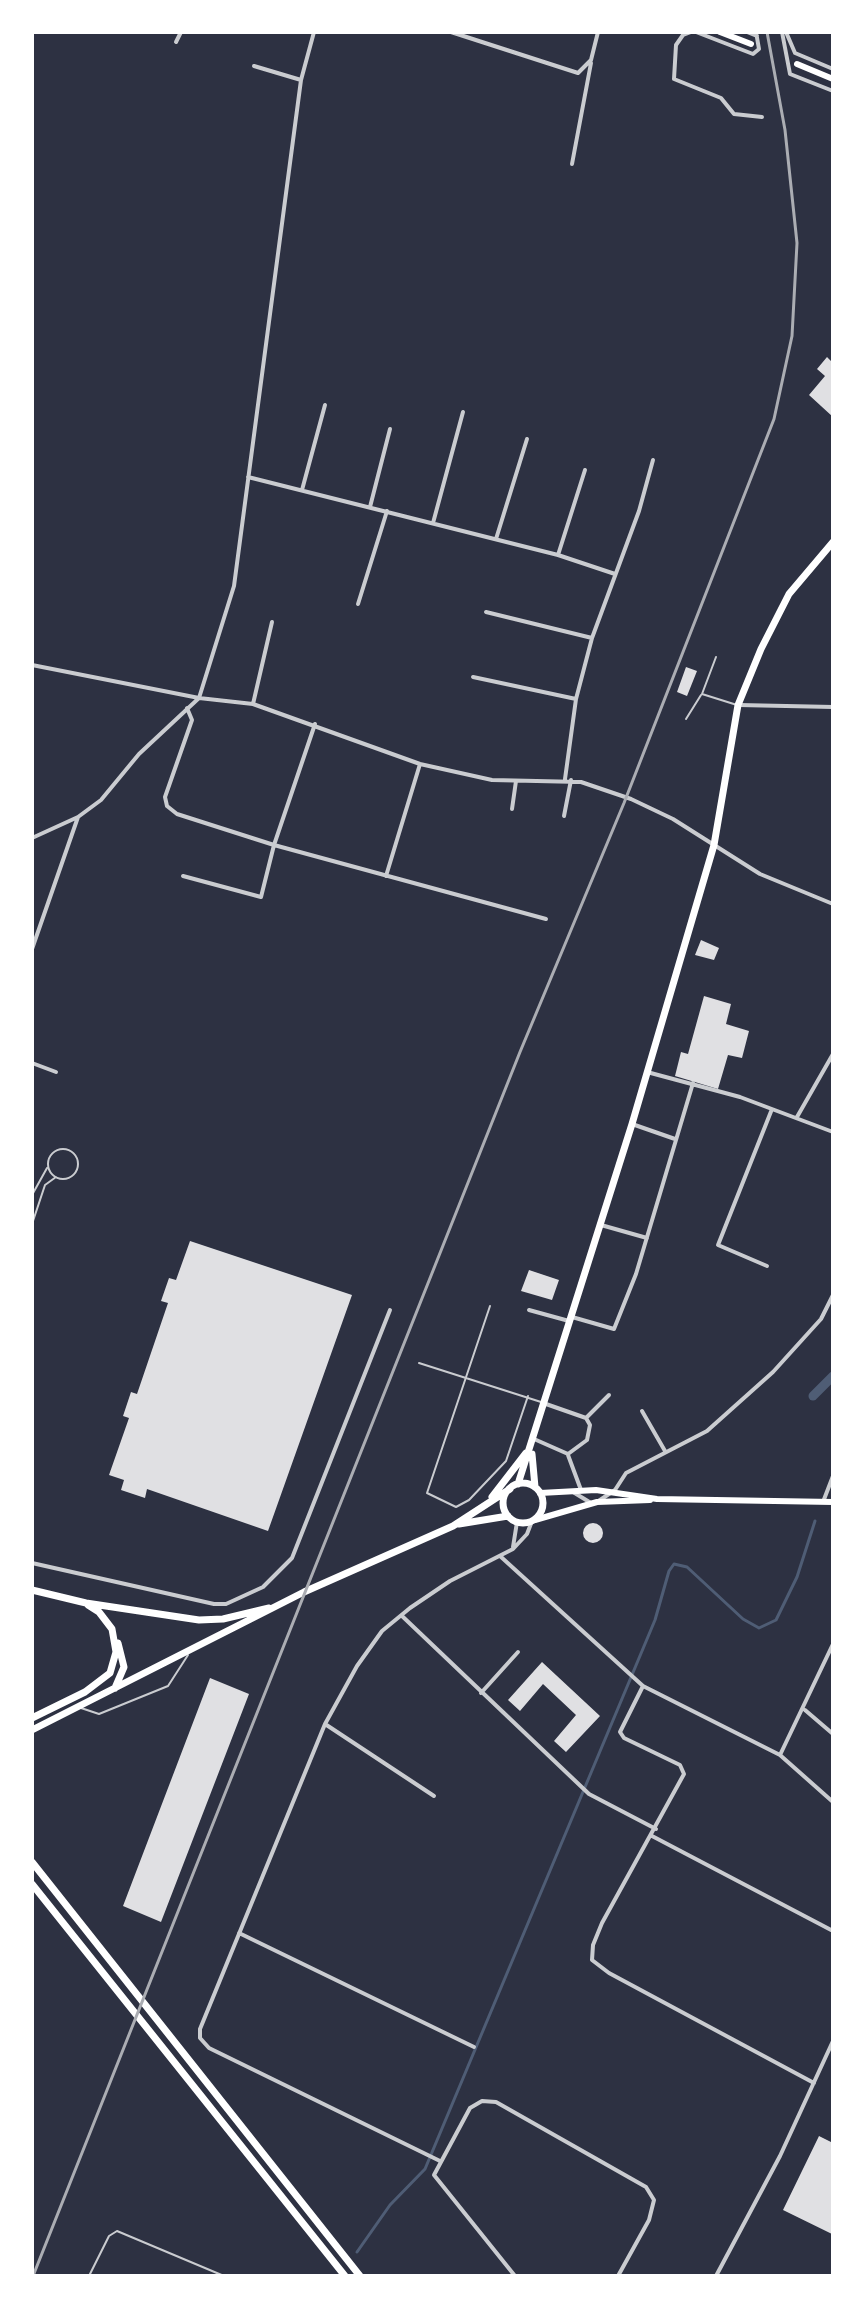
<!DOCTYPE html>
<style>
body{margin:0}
#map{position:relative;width:865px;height:2308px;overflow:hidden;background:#2d3142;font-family:"DejaVu Sans",sans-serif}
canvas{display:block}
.frame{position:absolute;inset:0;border:34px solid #fff;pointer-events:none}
</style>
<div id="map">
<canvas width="865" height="2308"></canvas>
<div class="frame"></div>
</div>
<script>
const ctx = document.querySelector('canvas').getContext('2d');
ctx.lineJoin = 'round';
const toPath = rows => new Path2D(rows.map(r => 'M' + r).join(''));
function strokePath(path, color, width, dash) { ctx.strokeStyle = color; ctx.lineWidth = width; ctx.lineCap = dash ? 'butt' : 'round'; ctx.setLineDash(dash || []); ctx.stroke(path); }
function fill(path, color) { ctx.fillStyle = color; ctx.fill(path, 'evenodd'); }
const stream = toPath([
 [357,2252,390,2205,425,2169,655,1620,669,1571,674,1564,687,1567,743,1619,759,1628,776,1620,797,1577,815,1521]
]);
const canal = toPath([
 [813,1396,833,1376]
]);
const building = toPath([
 [827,357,833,363,833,417,809,395,825,376,817,369],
 [686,667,697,671,687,696,677,692],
 [701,940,719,948,714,960,695,955],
 [704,996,731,1004,726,1024,749,1031,742,1058,728,1055,718,1089,675,1076,681,1052,688,1054],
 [190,1241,352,1295,268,1531,147,1489,145,1498,121,1490,124,1480,109,1475,129,1418,123,1416,131,1392,137,1394,168,1303,161,1301,169,1278,176,1280],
 [529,1270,559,1280,552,1300,521,1291],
 '583 1533a10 10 0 1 1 20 0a10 10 0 1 1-20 0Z',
 [542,1662,600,1716,566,1752,554,1741,576,1715,543,1684,520,1711,508,1700],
 [210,1678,249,1694,161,1922,123,1906],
 [819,2136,833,2143,832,2234,783,2210]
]);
const service = toPath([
 [716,657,702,694,737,705],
 [686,719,701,695],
 '48 1164a15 15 0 1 1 30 0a15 15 0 1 1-30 0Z',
 [32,1195,47,1168],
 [32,1224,45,1185,56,1177],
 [490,1306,427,1493,456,1507,469,1500,506,1461,528,1396],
 [419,1363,541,1402],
 [81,1708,99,1714,168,1686,188,1655],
 [89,2276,109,2236,117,2231,224,2276]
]);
const minor = toPath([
 [451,32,578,73,591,60,598,32],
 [691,32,683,35,676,45,674,79,721,98,734,114,762,117],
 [696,32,753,54,759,49,756,32],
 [747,32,757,36],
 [782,32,790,74,833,91],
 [786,32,795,53,833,69],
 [176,42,181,32],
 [254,66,301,80],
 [572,164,591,63],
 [248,477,558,555,615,574],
 [302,490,325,405],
 [370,507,390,429],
 [433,523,463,412],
 [496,539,527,439],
 [558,555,585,470],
 [358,604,387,511],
 [486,612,592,638],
 [32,665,199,698,253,704,420,764,492,780,581,782,631,799,673,819,760,874,833,904],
 [473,677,576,699],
 [253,704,272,622],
 [739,705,833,707],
 [187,708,192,720,165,797,167,806,177,814,274,845,546,919],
 [565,779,576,699,592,638,639,511,653,460],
 [512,809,516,781],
 [564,816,571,780],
 [32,838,78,817,101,800,139,754,199,698,234,586,301,80,314,32],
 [183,876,261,897,274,845,315,724],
 [386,876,420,764],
 [32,949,78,817],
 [32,1063,56,1072],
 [647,1072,740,1097,833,1132],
 [797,1117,833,1054],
 [632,1124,675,1139],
 [601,1225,647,1238],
 [767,1266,718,1245,772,1109],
 [529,1310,569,1321],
 [572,1317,614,1329,636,1274,693,1083],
 [546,1404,586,1418,590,1425,587,1440,568,1454],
 [642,1411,665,1451],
 [586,1418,609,1395],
 [534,1439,568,1454],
 [568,1455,581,1490],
 [573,1492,591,1503],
 [597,1502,615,1490,626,1473,707,1431,773,1372,821,1319,833,1295],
 [823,1502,833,1476],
 [513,1547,517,1522],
 [500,1556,643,1686,780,1755,833,1802],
 [32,1563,214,1604,226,1604,263,1587,292,1558,390,1310],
 [402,1616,589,1794,656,1829],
 [643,1686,620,1732,624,1738,680,1765,684,1774,602,1923,593,1945,592,1960,609,1973,814,2083],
 [481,1693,518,1652],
 [805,1710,833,1734],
 [325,1724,434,1796],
 [780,1755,833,1644],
 [652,1836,833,1931],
 [239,1933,474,2047],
 [440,2161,209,2048,200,2038,200,2029,325,1724,357,1666,382,1631,410,1608,450,1581,513,1549,527,1534,532,1521],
 [515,2276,434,2175,470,2108,482,2101,496,2102,646,2187,654,2200,649,2220,618,2276],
 [716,2276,780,2156,833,2041]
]);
const secondary = toPath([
 [720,32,751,44],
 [797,64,833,79],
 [540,1493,596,1490,657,1499,833,1502],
 [535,1520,597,1502,650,1500]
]);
const primary = toPath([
 [532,1454,535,1487],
 '503 1503a20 20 0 1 1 40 0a20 20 0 1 1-40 0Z',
 [518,1484,632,1124,714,845,738,705,761,649,789,594,833,542],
 [492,1497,526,1453],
 [459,1524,508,1516],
 [32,1590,86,1603,199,1620,223,1619,269,1608],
 [115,1688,124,1667,118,1643],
 [32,1718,85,1692,110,1673,116,1652,112,1629,99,1612,88,1605],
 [32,1730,304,1592,453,1526,510,1489],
 [32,1862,360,2276],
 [32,1884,345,2276]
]);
const rail = toPath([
 [33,2276,520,1052,624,803,774,419,792,336,797,243,785,130,767,32]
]);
strokePath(stream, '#4f5d75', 3);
strokePath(canal, '#4f5d75', 9);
fill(building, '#e0e0e3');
strokePath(service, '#caccd0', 2);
strokePath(minor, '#caccd0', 4);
strokePath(secondary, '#fff', 6);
strokePath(primary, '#fff', 7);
strokePath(rail, '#abadb3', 3);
</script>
